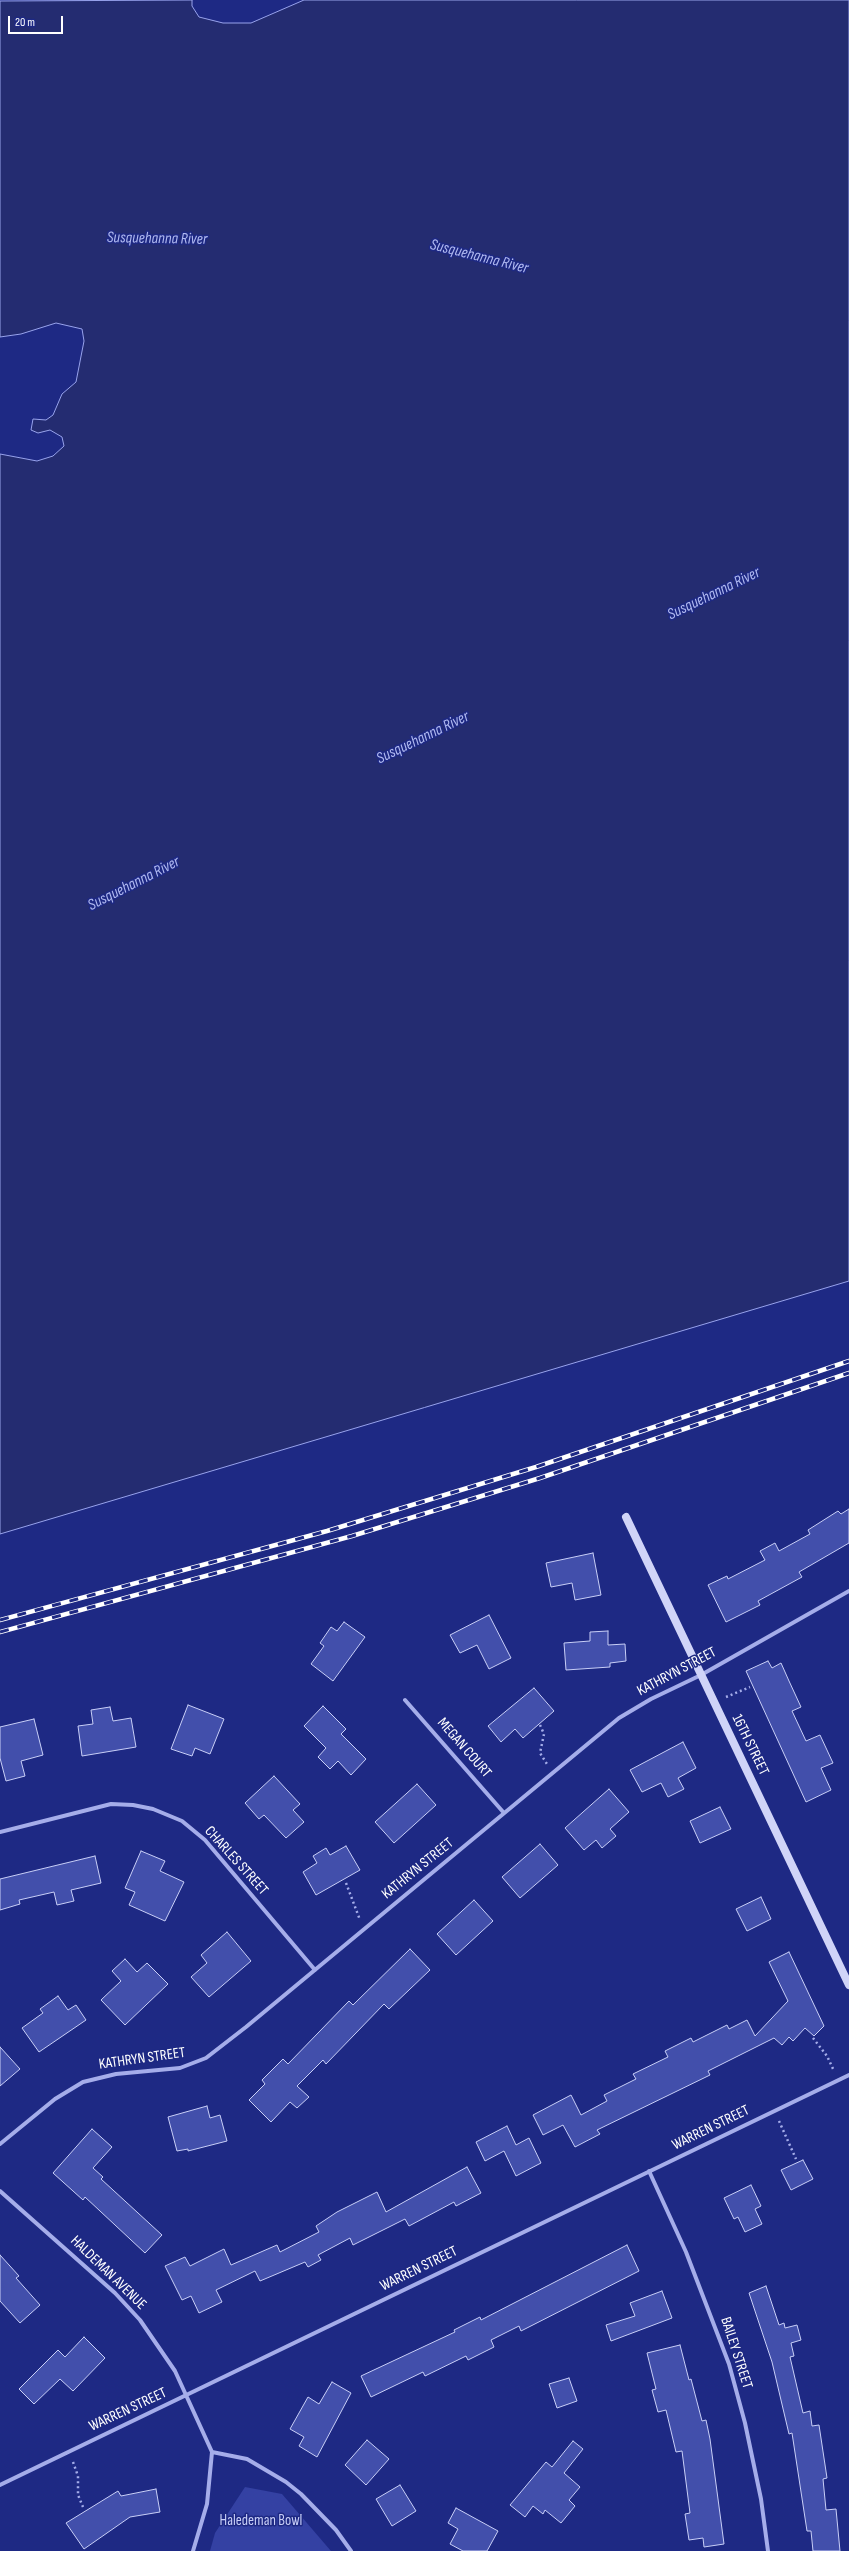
<!DOCTYPE html>
<style>
body{margin:0}
#map{position:relative;width:849px;height:2551px;overflow:hidden;background:#1e2984;font-family:"Sofia Sans Condensed",sans-serif}
canvas{display:block}
.scale{position:absolute;left:8px;top:16px;width:55px;height:18px;box-sizing:border-box;border:2px solid #fff;border-top:0;padding-left:5px;font-size:12px;line-height:14px;white-space:nowrap;color:#fff;-webkit-text-stroke:3px #1e2984;paint-order:stroke}
</style>
<div id="map">
<canvas width="849" height="2551"></canvas>
<div class="scale">20 m</div>
</div>
<script>
const ctx = document.querySelector('canvas').getContext('2d');
ctx.lineJoin = 'round';
function fill(path, color) { ctx.fillStyle = color; ctx.fill(path, 'evenodd'); }
const toPath = rows => new Path2D(rows.map(r => 'M' + r).join(''));
function strokePath(path, color, width, dash) { ctx.strokeStyle = color; ctx.lineWidth = width; ctx.lineCap = dash ? 'butt' : 'round'; ctx.setLineDash(dash || []); ctx.stroke(path); }
function drawText(font, color, halo, rows, align = 'center') {
  ctx.font = font + ' "Sofia Sans Condensed",sans-serif'; ctx.lineWidth = 3; ctx.setLineDash([]); ctx.textBaseline = 'middle'; ctx.strokeStyle = halo; ctx.fillStyle = color; for (const [text, x, y, turn = 0] of rows) {
    ctx.save(); ctx.translate(x, y); ctx.rotate((+turn || 0) * Math.PI / 180); ctx.textAlign = isNaN(turn) ? turn : align; if (halo) ctx.strokeText(text, 0, 0); ctx.fillText(text, 0, 0); ctx.restore();
  }
}
const green = toPath([
 [245,2487,282,2494,331,2551,210,2551,215,2533]
]);
const water = toPath([
 [192,0,192,6,199,17,223,23,251,23,304,0,849,0,849,1281,0,1534,0,454,37,461,53,456,64,446,62,437,50,430,38,433,31,430,33,419,46,420,53,415,62,394,76,382,84,341,82,329,56,323,21,334,0,337,0,1,192,0]
]);
const building = toPath([
 [849,1509,849,1543,799,1572,802,1577,758,1601,760,1605,726,1622,708,1585,727,1576,728,1579,765,1560,760,1551,775,1543,779,1551,810,1534,808,1530,838,1511,841,1514,849,1509],
 [593,1553,601,1595,575,1600,572,1583,551,1587,546,1563,593,1553],
 [489,1615,511,1658,489,1669,477,1645,460,1653,450,1635,489,1615],
 [344,1622,365,1637,333,1681,311,1664,324,1646,320,1643,331,1627,337,1631,344,1622],
 [608,1631,608,1645,625,1644,626,1661,610,1663,610,1667,566,1670,564,1643,590,1641,590,1632,608,1631],
 [768,1661,772,1668,781,1663,789,1681,801,1707,792,1711,806,1741,820,1735,833,1763,821,1768,831,1790,806,1802,746,1671,768,1661],
 [534,1688,554,1711,523,1738,515,1729,501,1742,488,1726,534,1688],
 [188,1705,224,1719,210,1754,195,1748,192,1756,171,1749,188,1705],
 [323,1706,346,1729,341,1734,366,1759,351,1775,338,1761,330,1769,318,1757,326,1748,304,1726,323,1706],
 [110,1707,113,1721,131,1718,136,1747,82,1756,78,1726,93,1724,91,1710,110,1707],
 [34,1719,43,1755,21,1761,25,1776,6,1781,0,1758,0,1727,34,1719],
 [683,1742,696,1768,678,1778,684,1789,668,1797,661,1783,642,1792,630,1770,683,1742],
 [274,1776,300,1804,293,1810,304,1822,286,1838,264,1815,259,1819,245,1803,274,1776],
 [417,1784,436,1805,394,1843,375,1822,417,1784],
 [609,1789,629,1812,610,1829,616,1836,602,1848,596,1840,584,1850,565,1828,609,1789],
 [720,1807,731,1829,700,1843,690,1821,720,1807],
 [540,1844,558,1865,520,1898,502,1877,540,1844],
 [346,1846,360,1870,316,1895,303,1872,317,1863,313,1856,326,1848,330,1855,346,1846],
 [141,1851,165,1861,160,1871,184,1882,165,1921,129,1905,135,1892,125,1888,141,1851],
 [95,1856,101,1883,71,1890,74,1901,57,1905,54,1892,19,1900,20,1904,0,1910,0,1879,95,1856],
 [761,1897,771,1919,747,1931,736,1909,761,1897],
 [474,1900,493,1921,456,1955,437,1934,474,1900],
 [227,1932,251,1961,209,1997,191,1977,207,1963,201,1955,227,1932],
 [410,1949,430,1970,389,2009,384,2004,326,2064,323,2060,297,2086,309,2097,297,2108,290,2102,271,2122,249,2100,265,2084,262,2080,283,2059,288,2064,349,2001,353,2005,410,1949],
 [789,1952,824,2026,814,2036,805,2028,793,2041,789,2037,782,2045,774,2038,708,2071,710,2075,597,2130,600,2134,575,2147,563,2125,543,2135,533,2115,571,2095,581,2115,607,2101,604,2095,636,2079,633,2074,668,2057,665,2051,691,2038,693,2042,727,2025,729,2029,747,2020,755,2036,788,2001,769,1962,789,1952],
 [125,1959,137,1972,147,1963,168,1984,125,2025,101,2000,121,1981,112,1971,125,1959],
 [58,1996,68,2010,76,2005,86,2020,39,2052,22,2028,43,2013,40,2009,58,1996],
 [0,2047,20,2069,0,2086,0,2047],
 [207,2106,210,2118,220,2115,227,2141,188,2151,188,2149,177,2151,168,2117,207,2106],
 [507,2126,516,2145,529,2138,541,2163,516,2176,504,2151,485,2161,476,2142,507,2126],
 [92,2129,112,2147,93,2168,103,2177,101,2179,162,2235,145,2253,85,2197,83,2200,53,2173,92,2129],
 [803,2160,813,2179,791,2190,781,2170,803,2160],
 [467,2167,481,2193,456,2206,454,2202,409,2226,405,2219,353,2245,350,2238,318,2255,321,2260,308,2267,305,2262,260,2281,255,2271,216,2290,222,2302,199,2313,191,2296,182,2300,165,2266,185,2257,190,2266,224,2249,231,2265,277,2245,280,2252,319,2232,316,2226,337,2212,377,2192,386,2212,467,2167],
 [751,2185,761,2206,755,2209,762,2224,745,2232,738,2217,734,2219,724,2198,751,2185],
 [627,2245,639,2271,521,2331,519,2326,491,2340,494,2347,468,2360,466,2356,425,2376,423,2372,371,2397,361,2376,455,2332,454,2330,480,2317,481,2320,627,2245],
 [0,2255,19,2276,16,2278,40,2305,20,2323,0,2301,0,2255],
 [766,2286,779,2325,784,2323,785,2328,797,2325,801,2340,791,2343,794,2356,790,2357,803,2413,810,2411,812,2426,819,2425,827,2478,823,2479,826,2510,836,2509,840,2551,813,2551,811,2531,807,2531,792,2433,789,2434,772,2362,749,2293,766,2286],
 [662,2291,672,2318,611,2341,606,2325,635,2316,630,2303,662,2291],
 [84,2337,105,2358,73,2391,60,2379,34,2404,19,2389,58,2350,65,2357,84,2337],
 [680,2345,689,2380,691,2379,702,2421,706,2420,710,2439,724,2544,704,2547,703,2538,689,2540,685,2514,690,2513,682,2451,676,2452,666,2410,658,2412,652,2390,656,2389,647,2353,680,2345],
 [569,2378,577,2401,557,2408,549,2384,569,2378],
 [332,2382,351,2393,317,2457,299,2446,304,2437,290,2429,308,2397,319,2404,332,2382],
 [367,2440,389,2459,366,2485,345,2465,367,2440],
 [573,2441,583,2449,564,2473,580,2487,569,2500,575,2506,561,2523,545,2510,543,2514,533,2506,525,2517,510,2505,546,2462,552,2467,573,2441],
 [400,2485,416,2511,392,2526,376,2499,400,2485],
 [156,2489,160,2512,130,2517,84,2549,66,2523,118,2491,121,2496,156,2489],
 [456,2508,498,2531,487,2551,463,2551,450,2544,458,2529,448,2523,456,2508]
]);
const path = toPath([
 [726,1697,750,1687],
 [540,1725,544,1734,540,1753,547,1764],
 [346,1883,360,1920],
 [813,2038,827,2056,834,2071],
 [779,2121,796,2159],
 [73,2462,78,2476,78,2495,83,2507]
]);
const street = toPath([
 [405,1700,504,1813],
 [0,1832,111,1804,133,1805,153,1809,182,1821,205,1840,315,1970],
 [0,2144,55,2099,83,2082,116,2074,180,2068,206,2058,246,2027,619,1718,651,1699,701,1675,849,1591],
 [649,2171,686,2252,729,2364,745,2423,761,2499,768,2551],
 [0,2191,115,2293,140,2320,175,2371,212,2452,207,2504,193,2551],
 [212,2452,247,2459,286,2482,301,2494,336,2530,351,2551],
 [0,2485,849,2075]
]);
const secondary = toPath([
 [626,1517,849,1985]
]);
const rail = toPath([
 [0,1620,327,1531,536,1467,849,1361],
 [0,1632,352,1536,540,1478,849,1373]
]);
const streetNames = [
 ["KATHRYN STREET",677,1672,-28],
 ["16TH STREET",750,1745,64],
 ["MEGAN COURT",464,1748,49],
 ["CHARLES STREET",236,1861,48],
 ["KATHRYN STREET",418,1869,-39],
 ["KATHRYN STREET",142,2059,-8],
 ["WARREN STREET",711,2128,-26],
 ["WARREN STREET",419,2269,-26],
 ["HALDEMAN AVENUE",108,2273,44],
 ["BAILEY STREET",736,2353,72],
 ["WARREN STREET",128,2410,-25]
];
const parkNames = [
 ["Haledeman Bowl",261,2521]
];
const waterNames = [
 ["Susquehanna River",157,239,1],
 ["Susquehanna River",479,257,14],
 ["Susquehanna River",714,594,-26],
 ["Susquehanna River",423,738,-26],
 ["Susquehanna River",134,884,-27]
];
fill(green, '#3441a3');
fill(water, '#242c71');
strokePath(water, '#98a3ec', 1);
fill(building, '#424fab');
strokePath(building, '#c9cff7', 1);
strokePath(path, '#a5adea', 2.5, [2, 3]);
strokePath(street, '#a5adea', 4);
strokePath(secondary, '#d0d4f8', 8);
strokePath(rail, '#fff', 4.5);
strokePath(rail, '#1e2984', 3, [9]);
drawText('15px', '#fff', '#1e2984', streetNames);
drawText('15px', '#c9cff7', '#1e2984', parkNames);
drawText('italic 16px', '#b0b9f1', '#1e2984', waterNames);
</script>
